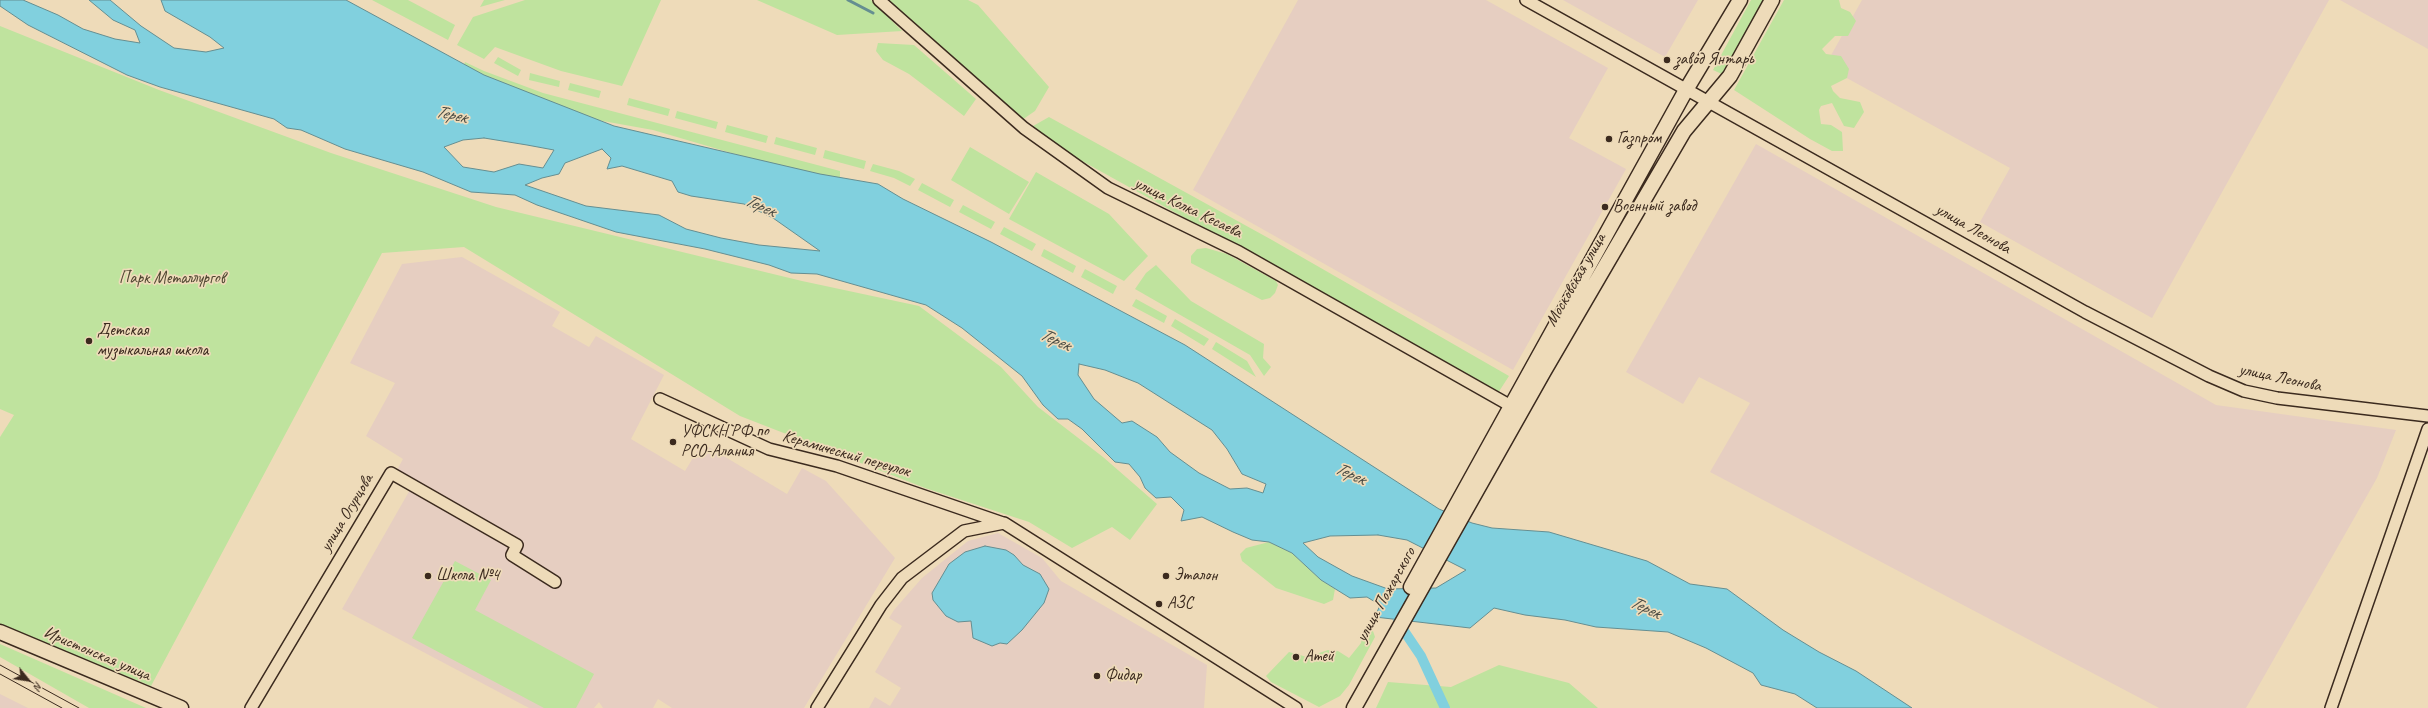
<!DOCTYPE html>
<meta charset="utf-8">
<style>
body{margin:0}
#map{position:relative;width:2428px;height:708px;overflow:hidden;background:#eedbb9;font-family:Caveat,sans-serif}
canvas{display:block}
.north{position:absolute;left:8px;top:660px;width:40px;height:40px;-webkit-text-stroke:3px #eedbb9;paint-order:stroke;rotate:120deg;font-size:11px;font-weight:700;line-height:16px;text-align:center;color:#3b2a1e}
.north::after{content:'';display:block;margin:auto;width:14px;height:18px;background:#3b2a1e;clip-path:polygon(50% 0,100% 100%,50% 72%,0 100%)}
</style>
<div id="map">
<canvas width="2428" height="708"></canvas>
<div class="north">N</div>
</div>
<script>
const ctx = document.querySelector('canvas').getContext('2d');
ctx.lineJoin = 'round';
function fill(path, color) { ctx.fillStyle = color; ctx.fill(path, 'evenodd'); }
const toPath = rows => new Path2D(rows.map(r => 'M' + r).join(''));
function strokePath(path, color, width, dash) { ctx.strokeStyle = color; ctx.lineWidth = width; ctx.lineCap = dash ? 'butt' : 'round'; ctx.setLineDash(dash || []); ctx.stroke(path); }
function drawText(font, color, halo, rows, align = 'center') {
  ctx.font = font + ' Caveat,sans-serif'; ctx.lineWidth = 3.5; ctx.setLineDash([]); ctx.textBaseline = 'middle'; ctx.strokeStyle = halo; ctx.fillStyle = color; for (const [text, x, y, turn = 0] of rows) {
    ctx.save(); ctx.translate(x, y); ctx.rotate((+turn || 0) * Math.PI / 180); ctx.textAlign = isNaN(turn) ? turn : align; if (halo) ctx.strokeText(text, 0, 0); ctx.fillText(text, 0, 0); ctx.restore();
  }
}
const built = toPath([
 [1298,0,1486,0,1608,68,1569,138,1626,169,1513,370,1193,190],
 [1563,0,1698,0,1665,57],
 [1862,0,2329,0,2152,318,1980,222,2010,168,1825,66],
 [2340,0,2428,0,2428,49],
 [1756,144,2216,405,2396,430,2377,478,2246,708,2159,708,1710,472,1750,403,1699,377,1683,404,1626,372],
 [462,257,560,312,552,326,589,347,596,336,664,375,631,439,685,471,702,443,787,494,802,468,826,481,895,558,804,708,672,708,658,699,653,708,603,708,599,702,594,708,529,708,342,609,411,488,493,529,397,470,403,459,366,436,395,383,350,363,402,264],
 [998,533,1042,558,1061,581,1207,665,1204,708,869,708,875,697,890,706,901,688,875,672,902,626,889,618,894,610,922,578,968,541],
 [0,694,28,708,0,708]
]);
const green = toPath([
 [372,0,408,0,455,25,448,40],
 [484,0,505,0,480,7],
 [525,0,661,0,622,86,561,71,495,47,484,59,457,45,473,17],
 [757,0,871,0,902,31,837,35],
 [885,0,968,0,978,5,1049,87,1035,111,1019,122],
 [1751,0,1765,0,1724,75,1713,70],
 [1784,0,1839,0,1841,8,1850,12,1856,21,1848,36,1835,36,1822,49,1826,54,1841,56,1849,69,1847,78,1831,86,1833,91,1840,98,1860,102,1864,112,1854,128,1844,126,1832,103,1821,106,1819,110,1821,124,1831,125,1842,132,1843,151,1832,151,1810,139,1734,90],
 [0,26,159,90,331,153,496,207,802,281,919,306,1001,367,1038,407,1103,457,1157,504,1130,540,1112,527,1072,548,1029,522,925,488,740,416,464,247,382,253,151,686,0,625,0,437,14,415,0,409],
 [878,43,914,45,976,99,964,116,909,74,883,60,876,51],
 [498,57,521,70,518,76,494,63],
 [465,62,484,71,543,93,840,171,840,179,830,182,653,130,586,118,461,72],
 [530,73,560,81,559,87,529,80],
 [570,83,601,91,599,98,568,90],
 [629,98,670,109,668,116,627,105],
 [677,111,718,122,716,129,675,118],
 [1049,117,1272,240,1509,376,1498,393,1306,283,1194,223,1026,130],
 [727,125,768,136,766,143,725,132],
 [776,137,817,148,815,155,774,144],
 [970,147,1029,182,1009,214,951,180],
 [825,150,866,161,864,169,823,158],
 [873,164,899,171,915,179,910,186,894,178,870,171],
 [1036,172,1109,214,1148,256,1124,281,1009,219],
 [922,183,954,200,950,207,918,190],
 [963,205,995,222,991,229,959,212],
 [1004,227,1036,244,1032,251,1000,234],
 [1206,248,1227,254,1276,281,1278,285,1275,293,1270,298,1262,300,1191,263,1191,256,1197,249],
 [1044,249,1076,266,1073,273,1041,256],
 [1156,265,1191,301,1264,344,1263,358,1271,367,1264,376,1250,355,1135,289,1146,273],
 [1085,269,1117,286,1113,294,1081,277],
 [1136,299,1167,316,1164,323,1132,306],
 [1175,319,1209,339,1204,346,1171,326],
 [1216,342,1247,361,1256,377,1212,349],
 [1269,542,1292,553,1321,580,1335,589,1333,600,1324,604,1276,588,1242,561,1240,554,1246,548],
 [455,561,491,580,475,610,594,674,576,708,544,708,412,638],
 [1368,628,1373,631,1375,637,1349,685,1340,696,1319,707,1271,682,1266,676,1289,652,1307,657,1328,650,1338,651,1349,658,1361,643,1363,632],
 [0,644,146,708,89,708,0,657],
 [1499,665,1569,683,1598,708,1376,708,1388,682,1451,687]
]);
const water = toPath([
 [0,0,23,0,58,15,83,29,115,39,140,43,135,30,113,20,89,0,110,0,141,26,174,48,206,52,224,48,210,37,165,11,161,0,346,0,484,75,614,126,820,174,878,184,903,199,991,242,1185,345,1439,509,1472,523,1492,528,1549,532,1647,561,1690,584,1727,589,1783,630,1819,652,1856,671,1912,708,1817,708,1795,694,1761,685,1753,673,1706,648,1668,632,1596,627,1565,620,1525,615,1494,608,1470,628,1375,617,1380,605,1367,597,1350,598,1321,580,1292,553,1269,542,1252,540,1233,532,1202,517,1181,521,1184,510,1171,497,1156,498,1145,488,1140,477,1129,464,1115,462,1082,429,1068,419,1058,419,1043,405,1022,376,962,328,926,305,817,274,791,273,769,265,705,249,616,232,537,205,515,195,471,192,423,172,345,149,301,130,287,128,274,119,160,87,127,75,28,25,0,6,0,0],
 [484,138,527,145,554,150,543,168,519,164,494,172,463,167,444,147,463,140,484,138],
 [602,149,611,158,607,169,622,166,672,181,678,192,691,196,744,204,773,218,820,251,759,245,721,238,686,229,659,215,586,206,525,185,542,178,559,174,565,163,602,149],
 [1079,364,1105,370,1138,383,1212,430,1227,449,1242,474,1266,484,1263,493,1247,488,1230,489,1199,473,1170,452,1157,437,1132,421,1122,423,1094,399,1078,375,1079,364],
 [1378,535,1407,540,1466,570,1436,588,1388,589,1352,576,1318,557,1303,543,1330,536,1378,535],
 [985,546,1006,550,1014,555,1023,565,1040,574,1049,589,1044,603,1022,630,1007,644,1000,643,992,646,973,638,971,621,958,622,946,616,933,600,932,593,949,564,965,552,985,546]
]);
const stream = toPath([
 [848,0,873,13]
]);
const canal = toPath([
 [1398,622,1421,656,1445,708]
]);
const minor = toPath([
 [879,0,1024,128,1108,188,1239,252,1511,406],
 [1526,0,2085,312,2209,376,2244,391,2277,398,2428,416],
 [660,399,769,449,837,466,1003,523],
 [251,708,391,473,517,545,512,555,555,582],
 [817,708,881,605,902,578,964,531,1004,523,1296,708],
 [2331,708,2428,429]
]);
const major = toPath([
 [1411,587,1686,90,1740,0],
 [0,632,181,708],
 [1354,708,1544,371,1684,131,1730,76,1772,0]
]);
const tram = toPath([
 [0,665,79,708],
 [0,674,62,708]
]);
const markers = [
 [1667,60,4,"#3b2a1e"],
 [1609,139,4,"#3b2a1e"],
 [1605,207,4,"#3b2a1e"],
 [89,341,4,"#3b2a1e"],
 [673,442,4,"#3b2a1e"],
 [428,576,4,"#3b2a1e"],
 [1166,576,4,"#3b2a1e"],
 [1159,604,4,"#3b2a1e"],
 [1296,657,4,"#3b2a1e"],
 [1097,676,4,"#3b2a1e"]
];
const poiNames = [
 ["завод Янтарь",1675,60],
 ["Газпром",1617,139],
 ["Военный завод",1613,207],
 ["Детская",97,331],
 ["музыкальная школа",97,351],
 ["УФСКН РФ по",681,432],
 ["РСО-Алания",681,452],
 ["Школа №4",436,576],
 ["Эталон",1174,576],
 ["АЗС",1167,604],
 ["Атей",1304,657],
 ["Фидар",1105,676]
];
const streetNames = [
 ["улица Колка Кесаева",1188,208,26],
 ["улица Леонова",1973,229,30],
 ["Московская улица",1576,280,-60],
 ["улица Леонова",2280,378,12],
 ["Керамический переулок",846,454,16],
 ["улица Огурцова",347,513,-59],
 ["улица Пожарского",1386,595,-61],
 ["Иристонская улица",97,654,23]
];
const parkNames = [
 ["Парк Металлургов",172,279]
];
const waterNames = [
 ["Терек",451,115,12],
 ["Терек",760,206,24],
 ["Терек",1055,340,24],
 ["Терек",1350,474,24],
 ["Терек",1645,608,25]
];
fill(built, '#e6cec1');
fill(green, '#bfe39e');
fill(water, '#81d0de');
strokePath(water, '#658e91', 1);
strokePath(stream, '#658e91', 3);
strokePath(canal, '#81d0de', 10);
strokePath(minor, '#3b2a1e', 14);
strokePath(major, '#3b2a1e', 17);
strokePath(minor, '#eedbb9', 11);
strokePath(major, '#eedbb9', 14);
strokePath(tram, '#3b2a1e', 1);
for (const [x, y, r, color] of markers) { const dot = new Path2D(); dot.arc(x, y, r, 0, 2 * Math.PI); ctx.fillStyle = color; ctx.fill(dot); strokePath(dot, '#eedbb9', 1.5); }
drawText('17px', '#3b2a1e', '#eedbb9', poiNames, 'left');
drawText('17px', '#3b2a1e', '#eedbb9', streetNames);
drawText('17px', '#4f4631', '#eedbb9', parkNames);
drawText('italic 18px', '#494b44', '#eedbb9', waterNames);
</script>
